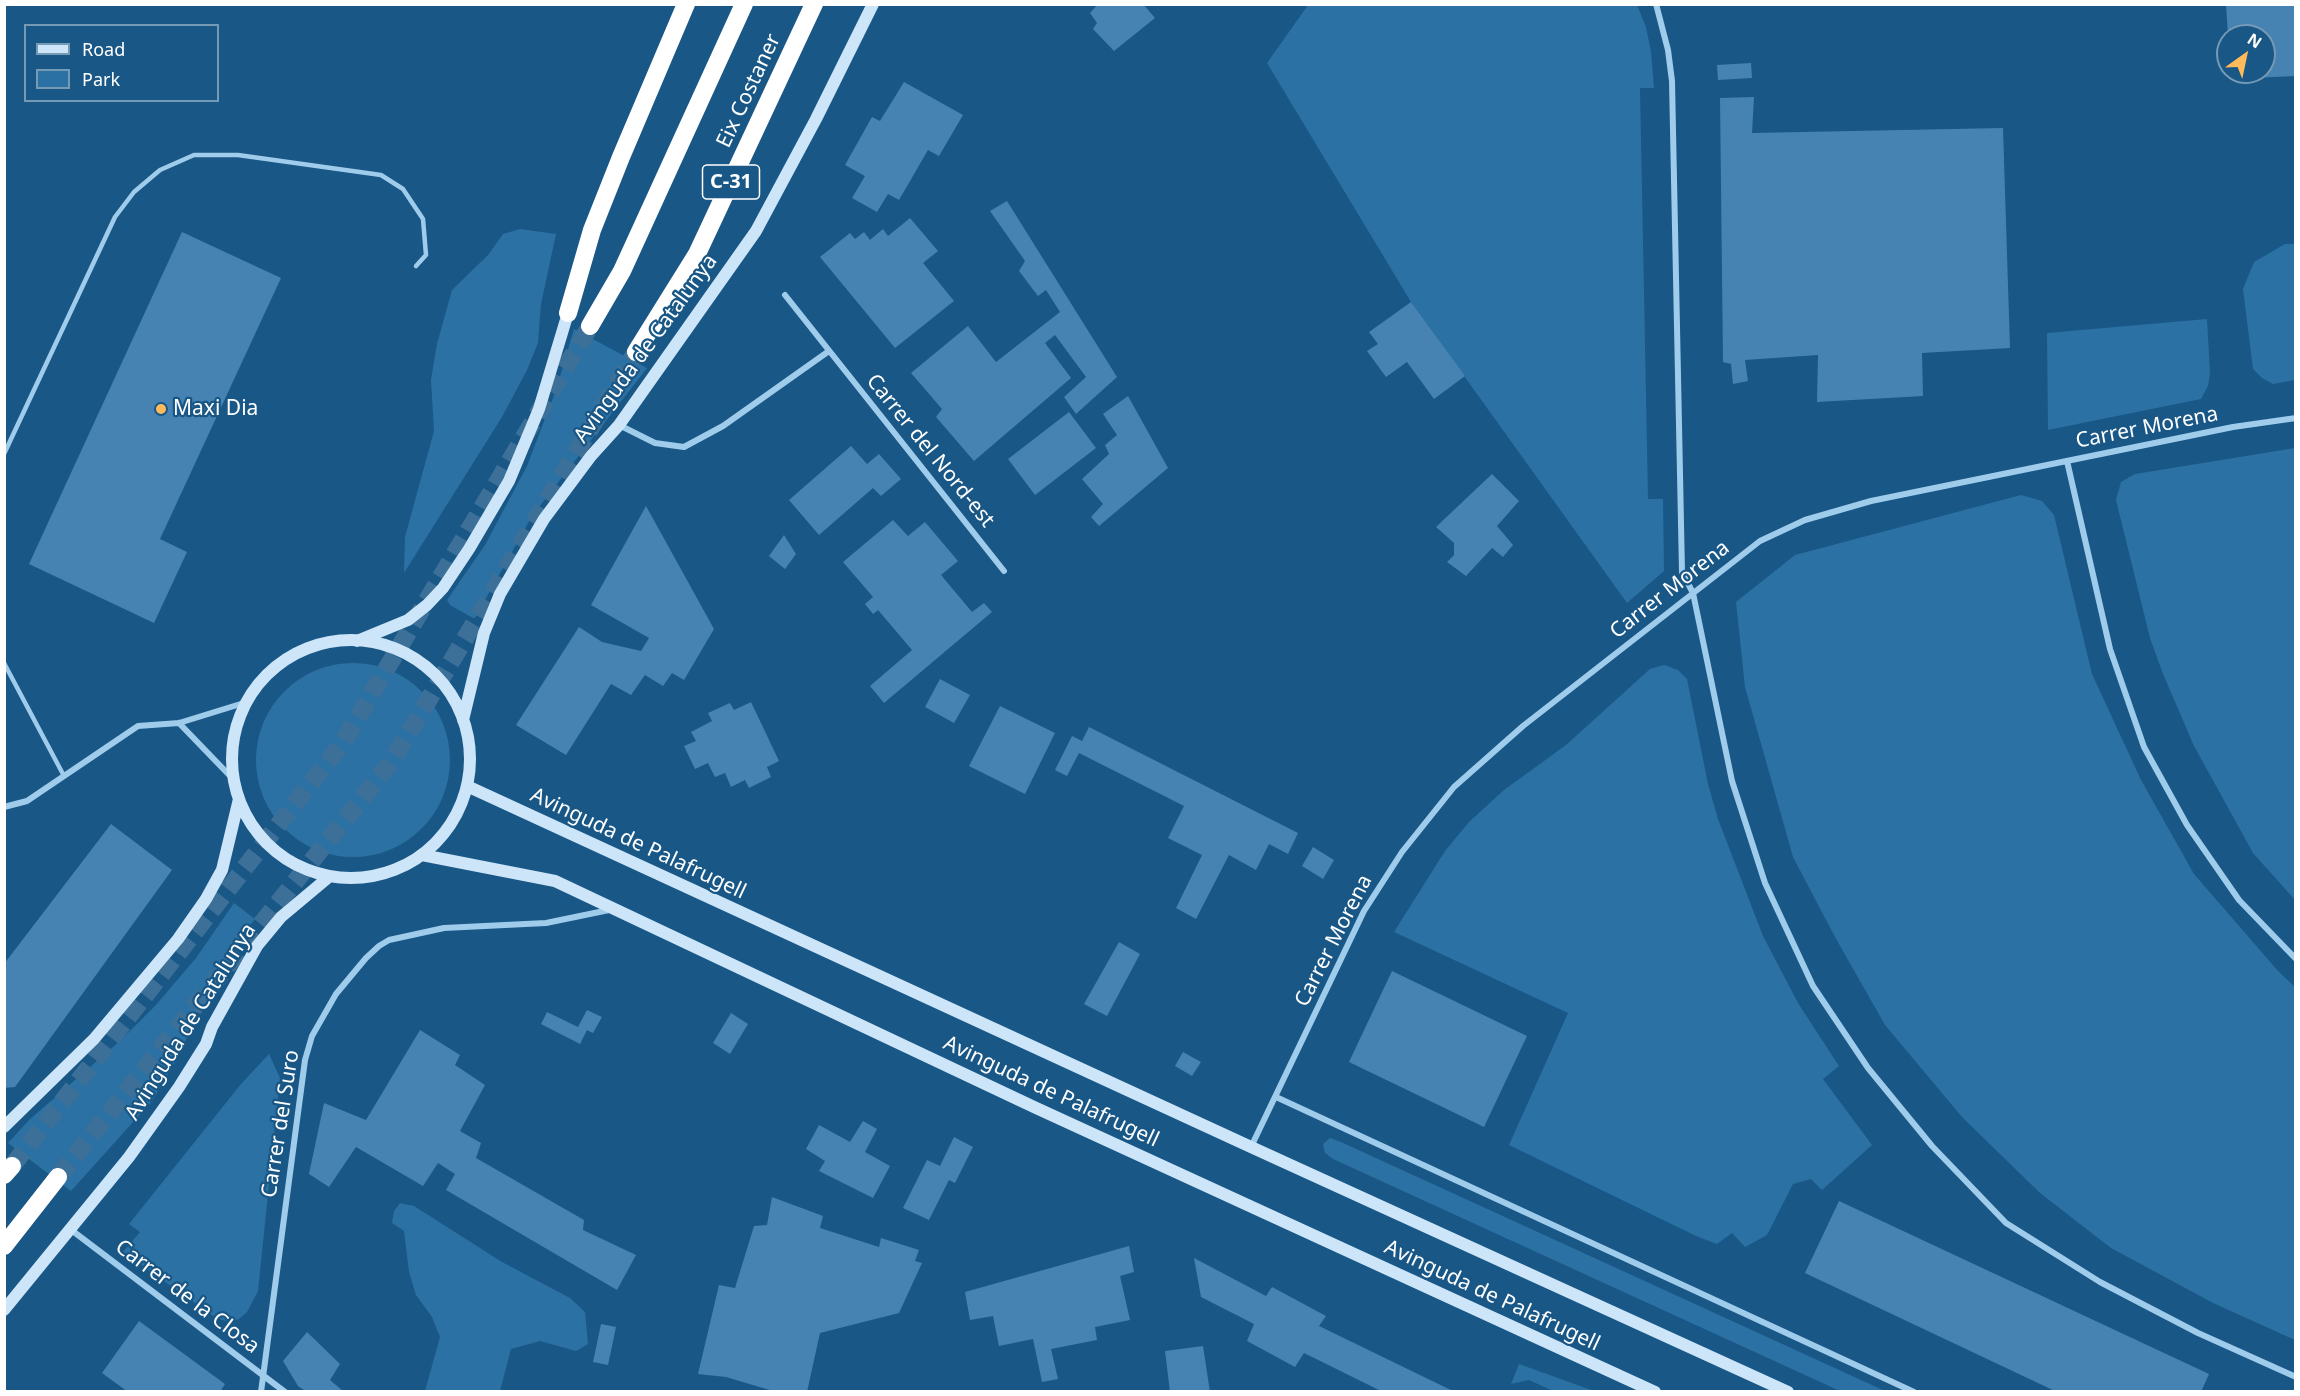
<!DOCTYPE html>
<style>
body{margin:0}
#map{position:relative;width:2300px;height:1396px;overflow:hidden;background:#195786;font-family:"Noto Sans",sans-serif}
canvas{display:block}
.frame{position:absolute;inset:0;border:6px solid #fff;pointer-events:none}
.legend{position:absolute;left:24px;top:24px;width:195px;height:78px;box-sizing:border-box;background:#195786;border:2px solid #759ab6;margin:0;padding:8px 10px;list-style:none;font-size:18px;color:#fff}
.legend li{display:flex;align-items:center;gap:12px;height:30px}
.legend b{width:30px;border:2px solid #759ab6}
.north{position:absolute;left:2216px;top:24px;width:60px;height:60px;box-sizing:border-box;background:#195786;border:2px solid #759ab6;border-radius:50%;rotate:33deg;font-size:16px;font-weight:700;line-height:24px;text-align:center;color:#fff}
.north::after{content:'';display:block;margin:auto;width:21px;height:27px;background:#ffbb5b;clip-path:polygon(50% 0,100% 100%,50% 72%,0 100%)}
</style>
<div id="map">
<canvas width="2300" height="1396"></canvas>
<div class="frame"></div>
<ul class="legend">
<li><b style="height:8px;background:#cce5f9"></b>Road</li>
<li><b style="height:16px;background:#2c71a4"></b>Park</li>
</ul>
<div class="north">N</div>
</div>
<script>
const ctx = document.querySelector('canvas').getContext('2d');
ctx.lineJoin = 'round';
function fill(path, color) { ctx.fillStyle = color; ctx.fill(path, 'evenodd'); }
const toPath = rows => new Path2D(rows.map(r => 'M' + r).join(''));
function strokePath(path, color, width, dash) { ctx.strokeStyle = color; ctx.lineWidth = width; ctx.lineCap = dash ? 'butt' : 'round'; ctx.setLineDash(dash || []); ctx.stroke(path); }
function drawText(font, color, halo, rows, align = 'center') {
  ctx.font = font + ' "Noto Sans",sans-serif'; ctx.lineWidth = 4.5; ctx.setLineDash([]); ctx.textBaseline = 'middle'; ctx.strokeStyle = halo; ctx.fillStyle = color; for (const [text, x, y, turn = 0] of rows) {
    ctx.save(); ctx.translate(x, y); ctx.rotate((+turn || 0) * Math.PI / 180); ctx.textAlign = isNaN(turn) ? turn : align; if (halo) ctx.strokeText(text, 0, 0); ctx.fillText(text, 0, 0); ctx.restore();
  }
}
const green = toPath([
 [1308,5,1637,5,1646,27,1651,52,1654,88,1640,88,1648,499,1663,499,1664,571,1627,603,1411,302,1267,63],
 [520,229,556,234,541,304,538,343,527,370,502,417,404,573,405,537,434,431,431,380,437,344,452,290,488,255,503,234],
 [2285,244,2295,244,2295,380,2273,384,2262,378,2253,369,2243,289,2254,262],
 [2207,319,2210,373,2208,386,2201,399,2048,430,2047,333],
 [574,329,647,368,532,516,475,618,473,618,450,605,447,600,485,545,527,466,556,390],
 [2295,448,2296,448,2295,900,2253,853,2194,746,2163,674,2150,638,2116,500,2121,482,2135,474],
 [2021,495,2042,501,2054,515,2092,674,2141,780,2194,874,2278,971,2295,987,2295,1340,2213,1303,2111,1248,2040,1193,1962,1117,1885,1025,1835,937,1793,857,1745,687,1736,602,1795,555],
 '256 760a97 97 0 1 1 194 0a97 97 0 1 1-194 0Z',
 [1664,665,1678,670,1687,679,1708,784,1718,819,1763,936,1798,1003,1839,1066,1823,1079,1872,1145,1822,1190,1811,1179,1793,1184,1767,1235,1745,1247,1732,1233,1717,1244,1696,1236,1509,1145,1568,1013,1394,932,1445,851,1469,822,1504,790,1566,745,1650,669],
 [234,903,255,919,225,955,204,996,181,1052,152,1101,71,1191,8,1143,29,1120,121,1040,155,1006,196,958],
 [269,1054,280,1078,258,1291,247,1312,239,1319,229,1322,216,1318,123,1252,140,1232,129,1224,241,1084],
 [1330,1138,1341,1142,1885,1391,1840,1391,1333,1159,1325,1153,1323,1144],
 [400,1203,414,1206,502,1262,570,1298,585,1312,588,1344,576,1351,540,1341,511,1349,500,1391,425,1391,440,1337,432,1317,416,1295,409,1272,404,1231,392,1223,394,1211],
 [1519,1364,1594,1391,1553,1391,1529,1380,1511,1384]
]);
const building = toPath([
 [1098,4,1143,4,1155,18,1114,51,1093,29,1097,23,1090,13],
 [2226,4,2296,4,2296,76,2230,79,2230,72,2264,72,2264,36,2228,36],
 [1751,63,1752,78,1718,80,1717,65],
 [904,82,963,115,939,156,928,150,899,200,888,194,877,212,852,198,865,176,845,165,872,117,880,121],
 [1754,97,1752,133,2003,128,2010,348,1922,353,1923,396,1817,402,1818,355,1745,360,1748,381,1733,384,1731,364,1723,362,1720,98],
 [1007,201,1117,377,1076,414,1064,397,1086,377,1055,335,1045,343,1071,378,974,461,936,417,942,409,911,373,968,326,996,362,1060,312,1046,290,1038,296,1019,271,1025,261,990,211],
 [910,218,938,251,923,263,954,301,895,348,820,257,850,233,855,239,864,232,870,240,883,229,888,236],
 [182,232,281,278,160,539,187,552,154,623,29,564],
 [1411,302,1465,376,1434,399,1407,362,1386,377,1367,351,1378,344,1369,332],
 [1128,396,1168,468,1099,526,1091,517,1103,504,1082,479,1109,454,1105,445,1117,435,1103,414],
 [1069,412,1096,448,1035,495,1008,459],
 [851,446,867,464,879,454,901,479,881,496,873,488,819,535,789,500],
 [1492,474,1519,501,1497,526,1513,545,1503,557,1492,548,1466,576,1447,562,1454,555,1454,543,1436,527],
 [646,506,714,629,684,680,672,673,663,686,645,675,631,695,611,684,566,755,516,725,579,627,602,642,641,651,649,638,591,605],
 [893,520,908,536,925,522,958,561,941,575,972,612,984,603,992,612,884,703,870,686,912,650,878,610,873,614,865,604,873,597,843,562],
 [784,535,796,554,785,569,769,556],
 [940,679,970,695,954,723,925,707],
 [751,702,779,761,767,767,771,777,749,788,745,780,731,787,725,773,715,777,708,763,695,769,684,746,696,741,691,732,712,721,708,713,730,703,734,710],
 [1000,706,1055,733,1025,794,969,766],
 [1089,727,1298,833,1288,854,1269,844,1256,870,1229,855,1196,919,1176,908,1202,855,1168,838,1184,806,1079,753,1067,776,1055,770,1072,736,1082,741],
 [111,824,172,870,15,1087,4,1088,4,964],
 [1313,847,1334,860,1323,879,1302,866],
 [1119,942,1140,954,1107,1016,1084,1004],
 [1392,971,1527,1036,1484,1127,1349,1062],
 [587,1010,602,1017,593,1033,587,1030,580,1044,541,1024,547,1012,578,1027],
 [731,1013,748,1024,730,1054,713,1043],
 [420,1030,460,1055,455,1065,485,1085,460,1131,481,1143,476,1158,584,1220,583,1230,636,1255,617,1290,446,1190,455,1174,438,1163,423,1186,356,1147,329,1187,309,1174,324,1103,366,1120],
 [1183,1052,1201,1062,1192,1076,1175,1066],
 [863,1121,877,1129,865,1152,890,1166,873,1198,819,1171,825,1161,806,1149,819,1125,850,1142],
 [954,1137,973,1147,955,1183,949,1180,929,1220,903,1208,927,1160,940,1166],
 [772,1197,823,1216,820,1228,879,1247,881,1238,919,1250,915,1261,922,1263,899,1313,820,1333,807,1392,773,1391,726,1377,698,1374,719,1285,735,1288,754,1226,767,1225],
 [1839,1201,2209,1374,2201,1392,2057,1392,1805,1273],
 [1129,1246,1134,1272,1120,1276,1130,1320,1095,1327,1097,1340,1051,1349,1058,1379,1042,1382,1033,1339,999,1346,993,1316,970,1320,965,1292],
 [1194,1258,1266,1296,1272,1287,1326,1316,1319,1326,1455,1392,1383,1392,1304,1353,1295,1367,1247,1341,1254,1324,1201,1297],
 [139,1321,225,1384,220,1392,128,1392,102,1373],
 [601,1324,616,1327,608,1365,593,1362],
 [307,1332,340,1364,330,1380,344,1392,307,1392,298,1386,283,1361],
 [1203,1346,1210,1392,1170,1392,1165,1351]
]);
const motorwayTunnel = toPath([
 [12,1166,343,742,590,326],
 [58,1177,392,761,636,352]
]);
const service = toPath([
 [4,454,115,217,134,192,160,170,194,155,238,155,381,175,403,189,423,219,426,255,416,266],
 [4,663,64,776]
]);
const minor = toPath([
 [1656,4,1668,50,1672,81,1682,572,1693,593,1732,781,1765,883,1813,986,1868,1068,1932,1146,2006,1223,2100,1282,2198,1333,2296,1377],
 [785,295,1004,571],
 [619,425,655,443,684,447,723,426,829,351],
 [2067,461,2110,649,2144,747,2187,825,2239,900,2296,959],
 [179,723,234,780],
 [4,807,27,801,138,726,179,723,247,702],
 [1276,1097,1914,1392],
 [1251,1147,1364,911,1402,852,1454,787,1523,726,1760,541,1805,520,1871,501,2233,427,2296,418],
 [70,1229,285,1392],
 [261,1392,305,1060,312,1036,336,994,366,958,379,946,389,940,444,928,546,923,609,910]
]);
const secondary = toPath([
 '232 759a119 119 0 1 1 238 0a119 119 0 1 1-238 0Z',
 [357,641,408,620,427,605,443,588,469,549,509,481,539,409,568,313],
 [463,720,484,633,500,594,544,519,591,456,619,425,756,231,816,119,873,4],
 [467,786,1251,1147,1788,1392],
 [422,855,555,881,1034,1107,1655,1392],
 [4,1127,94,1039,178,939,206,899,222,870,239,799],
 [4,1310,129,1157,179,1087,206,1044,212,1027,257,946,281,917,330,876]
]);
const motorway = toPath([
 [568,313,592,230,621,157,686,4],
 [590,326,622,271,744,4],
 [636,352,697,254,814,4],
 [4,1175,12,1166],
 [4,1246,58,1177]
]);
const markers = [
 [161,409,6,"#ffbb5b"]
];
const shields = [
 [731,182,57]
];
const shieldNames = [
 ["C-31",731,182]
];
const streetNames = [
 ["Eix Costaner",749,91,-65],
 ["Avinguda de Catalunya",646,349,-54],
 ["Carrer Morena",2147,428,-11],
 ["Carrer del Nord-est",930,451,51],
 ["Carrer Morena",1670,590,-38],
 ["Avinguda de Palafrugell",638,844,25],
 ["Carrer Morena",1334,941,-63],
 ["Avinguda de Catalunya",191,1022,-58],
 ["Avinguda de Palafrugell",1051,1092,25],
 ["Carrer del Suro",281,1124,-81],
 ["Avinguda de Palafrugell",1492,1296,25],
 ["Carrer de la Closa",187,1297,37]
];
const poiNames = [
 ["Maxi Dia",173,409]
];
fill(green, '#2c71a4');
fill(building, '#4683b2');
strokePath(motorwayTunnel, '#3c7098', 18, [18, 9]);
strokePath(service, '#a0ccec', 4.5);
strokePath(minor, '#a0ccec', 6);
strokePath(secondary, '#cce5f9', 12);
strokePath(motorway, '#fff', 18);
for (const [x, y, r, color] of markers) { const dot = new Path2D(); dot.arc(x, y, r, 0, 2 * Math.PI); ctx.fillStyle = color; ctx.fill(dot); strokePath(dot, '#195786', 2); }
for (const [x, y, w] of shields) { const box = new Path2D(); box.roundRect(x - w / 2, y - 17, w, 34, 4.5); ctx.fillStyle = '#195786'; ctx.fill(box); strokePath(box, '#fff', 1.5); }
drawText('bold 20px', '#fff', null, shieldNames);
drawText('21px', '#fff', '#195786', streetNames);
drawText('21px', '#fff', '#195786', poiNames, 'left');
</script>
